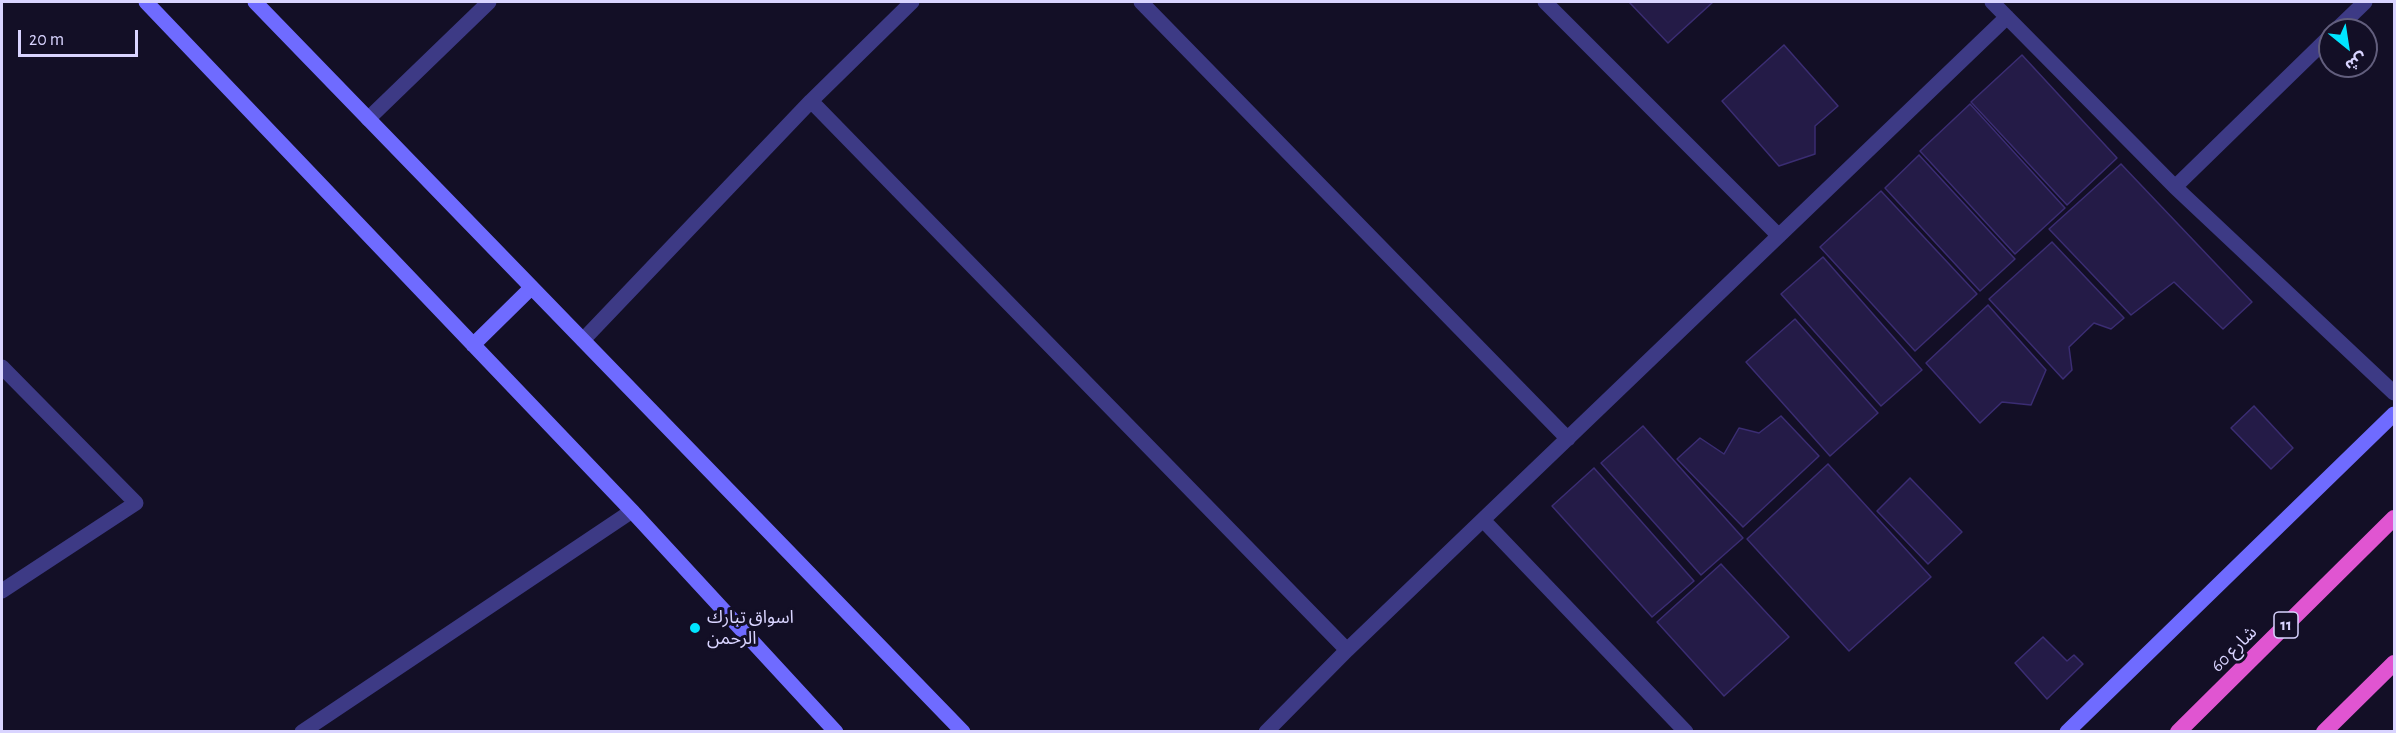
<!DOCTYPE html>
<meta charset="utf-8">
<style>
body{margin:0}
#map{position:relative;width:2396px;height:733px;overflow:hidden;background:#130f26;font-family:"Alegreya Sans","Noto Sans Arabic",sans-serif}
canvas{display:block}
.frame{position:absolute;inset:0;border:3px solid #d9d4ff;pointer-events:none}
.north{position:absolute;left:2318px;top:18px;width:60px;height:60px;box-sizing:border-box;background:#130f26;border:2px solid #625e7d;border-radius:50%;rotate:150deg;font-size:16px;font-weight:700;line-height:24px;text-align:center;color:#d9d4ff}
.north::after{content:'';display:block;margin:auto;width:21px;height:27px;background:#00e5ff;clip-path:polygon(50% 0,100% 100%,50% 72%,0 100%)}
.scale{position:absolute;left:18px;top:30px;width:120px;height:27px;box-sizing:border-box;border:3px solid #d9d4ff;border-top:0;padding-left:8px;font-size:18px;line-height:21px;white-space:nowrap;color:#d9d4ff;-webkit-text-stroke:4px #130f26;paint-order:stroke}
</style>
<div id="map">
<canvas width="2396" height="733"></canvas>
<div class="frame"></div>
<div class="north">ش</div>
<div class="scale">20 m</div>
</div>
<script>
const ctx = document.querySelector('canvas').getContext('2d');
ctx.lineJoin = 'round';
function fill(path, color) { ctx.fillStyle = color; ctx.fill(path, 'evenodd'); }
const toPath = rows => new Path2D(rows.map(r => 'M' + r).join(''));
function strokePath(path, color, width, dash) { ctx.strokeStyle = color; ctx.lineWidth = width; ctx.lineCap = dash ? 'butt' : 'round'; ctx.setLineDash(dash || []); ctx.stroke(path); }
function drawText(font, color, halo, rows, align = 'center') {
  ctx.font = font + ' "Alegreya Sans","Noto Sans Arabic",sans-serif'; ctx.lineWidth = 6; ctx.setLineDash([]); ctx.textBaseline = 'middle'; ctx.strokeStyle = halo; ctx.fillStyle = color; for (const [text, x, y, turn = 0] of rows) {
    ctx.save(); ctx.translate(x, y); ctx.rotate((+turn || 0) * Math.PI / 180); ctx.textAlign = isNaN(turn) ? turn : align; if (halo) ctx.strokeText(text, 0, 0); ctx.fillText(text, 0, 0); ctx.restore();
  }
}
const building = toPath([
 [1629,2,1713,2,1668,43,1629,2],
 [1784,45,1838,106,1815,126,1815,154,1779,166,1722,101,1784,45],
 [2022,55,2117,158,2067,205,1971,102,2022,55],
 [1970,104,2065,208,2015,254,1920,151,1970,104],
 [1919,155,2015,259,1980,291,1885,188,1919,155],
 [2121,164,2252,302,2223,329,2174,282,2131,315,2049,229,2121,164],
 [1881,191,1977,294,1915,351,1820,247,1881,191],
 [2052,242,2124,318,2111,329,2094,323,2069,347,2072,370,2063,379,1989,299,2052,242],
 [1823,257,1922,370,1881,406,1781,294,1823,257],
 [1988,305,2046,370,2031,405,2002,402,1980,423,1926,363,1988,305],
 [1795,319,1878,413,1830,456,1746,362,1795,319],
 [2254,406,2293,448,2271,469,2231,428,2254,406],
 [1781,416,1819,456,1743,527,1677,459,1700,438,1724,454,1739,428,1759,433,1781,416],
 [1643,426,1743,538,1701,575,1601,463,1643,426],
 [1828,464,1931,577,1849,651,1747,539,1828,464],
 [1594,468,1694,581,1652,617,1552,506,1594,468],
 [1910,478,1962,532,1928,564,1877,511,1910,478],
 [1721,564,1789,637,1724,696,1657,622,1721,564],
 [2043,637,2067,661,2074,655,2083,664,2047,699,2015,663,2043,637]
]);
const minor = toPath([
 [1141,2,1568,439],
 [1545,2,1779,236],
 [1992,2,2175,187,2394,393],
 [2336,30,2365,2],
 [811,101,1347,650],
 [368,119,489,2],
 [2175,187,2330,36],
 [583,340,811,101,912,2],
 [2,367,136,503,2,591],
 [1483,520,1686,732],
 [302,732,632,511],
 [1266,732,1347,650,2007,17]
]);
const secondary = toPath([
 [146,2,632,511,836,732],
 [255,2,963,732],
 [473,345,531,288],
 [2067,732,2394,414]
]);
const trunk = toPath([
 [2178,732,2394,518],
 [2324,732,2394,663]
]);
const markers = [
 [695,628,6,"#00e5ff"]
];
const shields = [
 [2286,625,24]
];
const shieldNames = [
 ["11",2286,625]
];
const poiNames = [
 ["اسواق تبارك",707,618],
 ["الرحمن",707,639]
];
const streetNames = [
 ["شارع 60",2234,649,-45]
];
fill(building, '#241b47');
strokePath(building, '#3b2d73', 1.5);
strokePath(minor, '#3d3a85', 15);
strokePath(secondary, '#6f6bff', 15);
strokePath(trunk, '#e055d1', 16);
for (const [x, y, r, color] of markers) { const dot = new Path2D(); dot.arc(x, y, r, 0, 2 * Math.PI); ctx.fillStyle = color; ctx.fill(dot); strokePath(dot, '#130f26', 2); }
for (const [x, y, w] of shields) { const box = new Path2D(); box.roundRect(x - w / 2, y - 13, w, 26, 4.5); ctx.fillStyle = '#130f26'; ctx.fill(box); strokePath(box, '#d9d4ff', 1.5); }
drawText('bold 16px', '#d9d4ff', null, shieldNames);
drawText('18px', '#d9d4ff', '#130f26', poiNames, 'left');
drawText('18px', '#d9d4ff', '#130f26', streetNames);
</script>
